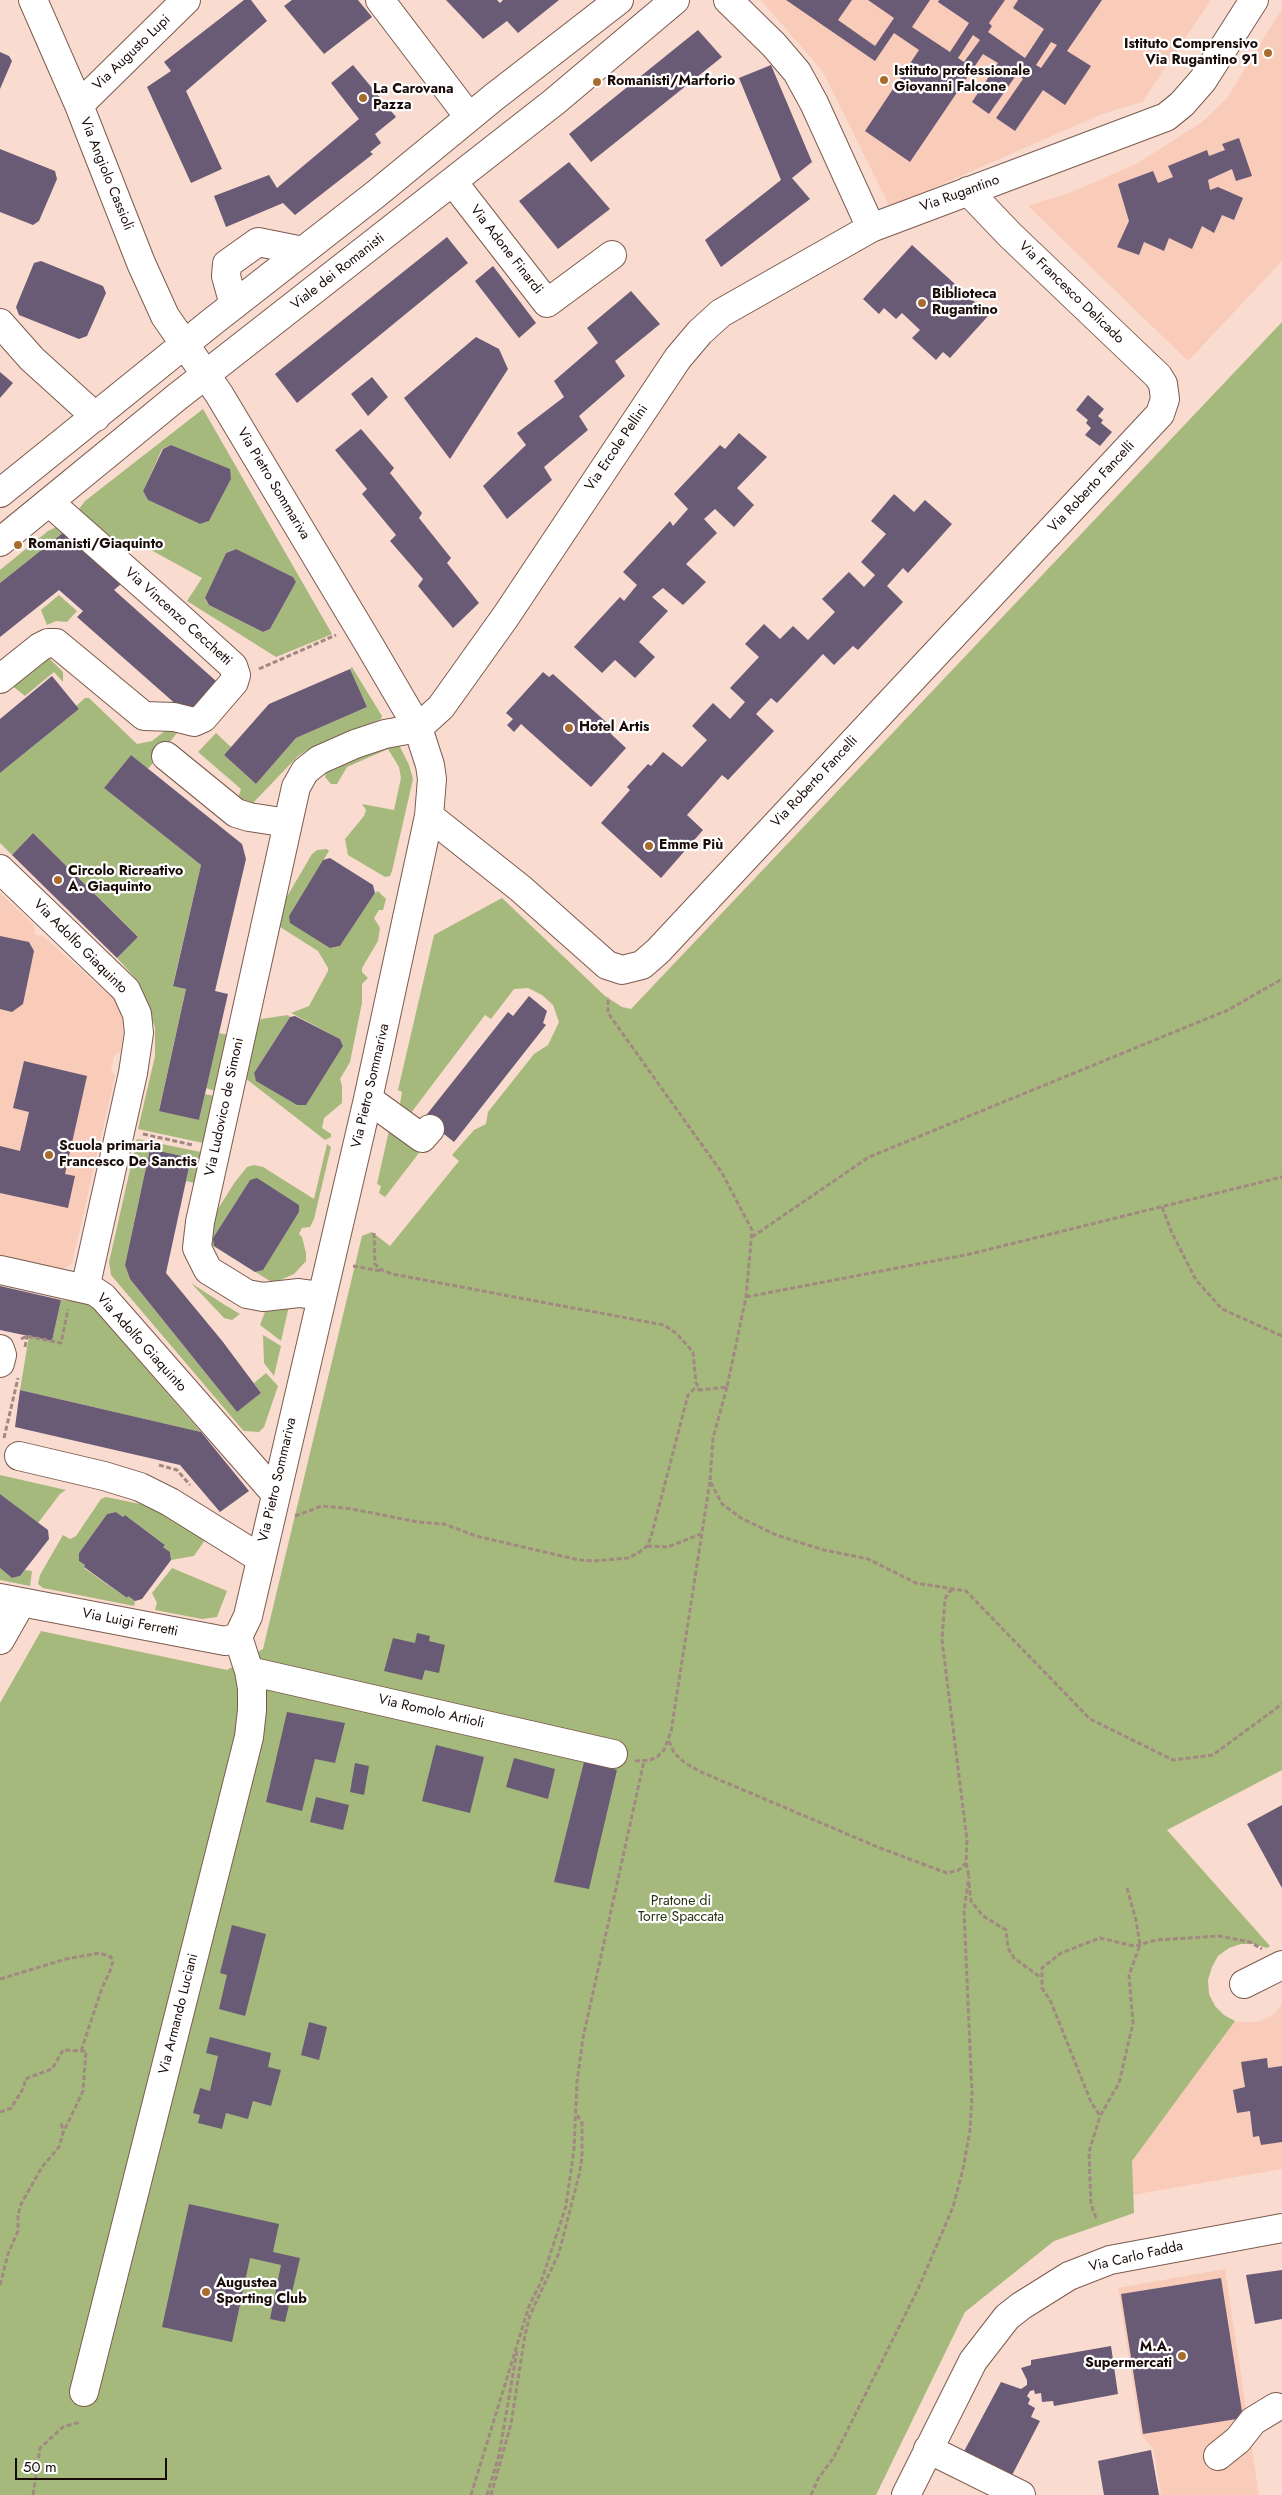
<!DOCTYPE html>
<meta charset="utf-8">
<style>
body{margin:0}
#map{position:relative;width:1282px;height:2495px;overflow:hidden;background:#fadbcf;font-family:Jost,sans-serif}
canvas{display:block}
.scale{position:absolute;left:15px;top:2458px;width:152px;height:22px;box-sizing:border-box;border:2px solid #190c08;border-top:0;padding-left:6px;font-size:15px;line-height:18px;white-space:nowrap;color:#190c08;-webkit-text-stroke:4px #fff;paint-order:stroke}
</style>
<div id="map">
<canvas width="1282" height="2495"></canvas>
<div class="scale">50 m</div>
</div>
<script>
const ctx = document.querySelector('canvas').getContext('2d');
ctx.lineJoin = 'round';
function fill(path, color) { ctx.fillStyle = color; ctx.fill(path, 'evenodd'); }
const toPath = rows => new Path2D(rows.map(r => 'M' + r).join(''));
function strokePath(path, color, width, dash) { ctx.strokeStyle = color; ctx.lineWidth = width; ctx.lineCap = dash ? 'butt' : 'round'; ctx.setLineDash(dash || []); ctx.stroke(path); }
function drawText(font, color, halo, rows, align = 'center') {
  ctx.font = font + ' Jost,sans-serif'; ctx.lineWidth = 4.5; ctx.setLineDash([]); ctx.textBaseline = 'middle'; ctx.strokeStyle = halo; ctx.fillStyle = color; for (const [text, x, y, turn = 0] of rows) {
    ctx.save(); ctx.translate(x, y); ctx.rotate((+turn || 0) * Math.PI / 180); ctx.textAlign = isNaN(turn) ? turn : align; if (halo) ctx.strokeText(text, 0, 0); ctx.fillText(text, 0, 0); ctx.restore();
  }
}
const built = toPath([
 [761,0,1211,0,1142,102,1102,114,890,207,823,72],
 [1282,9,1282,261,1188,361,1028,206,1072,192,1136,164,1201,123,1227,98],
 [0,893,33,924,35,935,43,936,117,1002,126,1019,120,1052,114,1056,111,1070,115,1076,72,1263,62,1270,0,1255],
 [1282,2004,1282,2169,1132,2195,1132,2161,1217,2044,1235,2021,1248,2023,1261,2021,1273,2015],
 [1225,2269,1259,2495,1161,2495,1153,2448,1141,2435,1118,2288]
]);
const green = toPath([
 [1282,322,1282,1770,1167,1830,1270,1946,1267,1948,1254,1944,1241,1944,1229,1948,1218,1956,1212,1967,1208,1980,1209,1994,1215,2006,1224,2015,1235,2021,1132,2161,1134,2213,1054,2241,965,2312,876,2495,0,2495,0,1703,41,1631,227,1670,263,1649,362,1236,372,1232,390,1246,459,1161,452,1155,474,1130,486,1124,488,1112,534,1054,548,1045,559,1022,553,1005,542,995,528,988,514,989,491,1019,485,1015,411,1113,400,1104,402,1092,398,1090,434,935,502,898,605,996,622,1007,631,1009],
 [203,409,332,634,330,635,276,657,187,601,202,578,140,544,123,550,79,509,85,501],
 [171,445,229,469,231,479,209,521,200,524,148,500,143,491,162,449],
 [235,549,293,577,296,582,270,629,263,632,209,605,205,599,226,553],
 [56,527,64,532,0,583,0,570,48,531],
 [59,595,77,611,67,622,56,621,47,625,41,610],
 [46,655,63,672,63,682,54,672,25,696,10,684],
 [352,667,382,716,381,719,309,749,298,756,253,803,245,806,237,801,241,789,198,752,216,733,231,747,224,755,256,784,296,738,367,707,350,669],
 [85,698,89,698,137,744,152,741,170,727,177,733,148,769,131,755,104,788,201,865,173,985,186,989,159,1110,199,1120,205,1094,214,1096,203,1143,138,1129,155,1056,155,1027,138,981,117,958,138,937,33,833,12,855,0,843,0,773,79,709,76,706],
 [391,744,397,744,400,747,409,765,413,779,392,871,390,876,385,877,348,855,345,839,364,816,366,810,362,804,394,810,401,778,399,767,388,749,347,767,337,784,331,784,325,777,326,773],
 [327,849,329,851,289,916,330,948,340,946,375,893,378,891,386,899,383,910,379,910,374,918,380,928,378,941,362,968,362,972,368,978,362,984,362,1003,350,1062,340,1079,342,1086,342,1103,324,1118,322,1128,331,1134,331,1137,325,1140,245,1078,255,1030,261,1019,288,1015,290,1017,254,1073,256,1080,297,1105,306,1104,343,1046,340,1039,291,1013,309,1006,328,971,328,968,318,951,277,925,282,905,312,854,317,850],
 [219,1033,228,1035,215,1091,206,1088],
 [390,1126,422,1149,385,1197,379,1193,381,1186,377,1184],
 [137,1139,201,1152,194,1183,186,1181,191,1158,150,1149,125,1265,130,1279,237,1412,261,1393,254,1383,266,1373,278,1386,264,1427,259,1432,244,1431,241,1428,111,1275,109,1262],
 [327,1144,331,1147,314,1219,310,1227,302,1228,299,1234,302,1237,306,1253,306,1261,294,1274,278,1281,270,1281,210,1244,209,1223,235,1182,247,1167,254,1165,263,1167,314,1199],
 [257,1179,299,1205,299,1212,262,1270,255,1272,213,1238,250,1180],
 [191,1283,225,1305,240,1314,232,1320,224,1318],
 [61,1300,88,1302,201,1432,20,1390,29,1336,52,1341],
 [289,1306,281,1341,260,1325,266,1309],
 [263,1335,281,1346,274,1376,264,1363],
 [0,1475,66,1490,60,1494,38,1523,0,1494],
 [106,1497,150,1506,205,1540,194,1556,171,1560,170,1552,163,1547,164,1544,125,1515,123,1517,116,1512,107,1514,79,1553,79,1561,85,1565,84,1568,127,1598,128,1596,135,1601,134,1606,43,1588,38,1584,40,1575,63,1535,70,1539,76,1536,101,1499],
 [0,1568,12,1578,20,1576,25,1570,32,1571,30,1586,0,1580],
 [172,1568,227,1591,217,1617,202,1619,155,1610,157,1603,152,1593]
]);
const building = toPath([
 [244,0,251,0,267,21,186,91,222,169,191,183,147,87,171,71,164,62],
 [292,0,358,0,372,17,324,54,284,6],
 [446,0,497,0,500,3,503,0,559,0,518,33,507,21,483,39],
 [786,0,852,0,838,20,875,46,894,18,868,0,930,0,912,27,950,52,969,23,938,2,939,0,1005,0,989,23,992,26,988,32,1025,58,1044,29,1013,8,1018,0,1102,0,1067,51,1091,66,1065,105,1043,90,1015,131,996,118,1023,79,1017,74,989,114,972,102,998,63,983,54,910,162,865,131,919,50,894,33,875,61],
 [973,35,980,40,964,62,958,58],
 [1051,42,1057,45,1041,68,1036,65],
 [698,30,722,57,591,162,569,134],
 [0,52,9,56,12,61,0,89],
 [353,65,396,117,375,134,381,143,370,152,373,154,295,215,283,203,226,227,214,196,269,175,277,188,359,119,331,83],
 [771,65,812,162,792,178,810,199,721,267,705,240,781,180,739,78],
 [1239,138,1252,176,1236,181,1232,169,1208,180,1210,190,1218,187,1243,198,1234,220,1222,215,1214,233,1202,226,1192,249,1169,238,1164,251,1144,242,1139,255,1117,247,1129,221,1118,184,1153,171,1158,183,1173,177,1168,166,1207,150,1209,156,1225,150,1222,144],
 [0,149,55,171,57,179,39,221,33,225,0,212],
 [569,162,610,209,558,249,519,201],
 [447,237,468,263,297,403,275,374],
 [912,245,989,315,950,358,943,352,936,360,912,338,920,330,902,313,896,319,884,308,879,314,863,299],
 [41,261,103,286,106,293,87,336,79,339,19,315,16,307,34,263],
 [493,266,536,323,519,338,475,281],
 [631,291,660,324,615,361,625,376,579,416,588,430,544,467,552,480,507,519,483,486,526,445,517,433,564,397,554,381,598,343,587,328],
 [476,337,499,349,508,369,450,459,404,398],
 [0,372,13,383,0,398],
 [372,377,388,397,368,416,351,394],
 [1088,395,1104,409,1098,416,1103,420,1101,423,1112,432,1100,446,1085,435,1091,428,1086,423,1088,420,1076,410],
 [361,429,394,468,390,473,422,513,419,518,451,558,447,563,479,603,453,628,418,586,423,579,390,541,396,535,362,494,367,489,335,450],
 [739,433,767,457,737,488,754,505,734,527,715,509,704,519,717,533,686,564,706,582,683,605,663,588,652,597,668,611,639,642,655,657,635,678,615,660,602,673,574,647,620,597,624,601,637,585,623,572,670,521,673,526,688,509,674,494,720,445,725,449],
 [171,445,230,469,231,479,209,521,200,524,148,500,143,491,163,449],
 [894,494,914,512,925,500,952,524,908,573,903,568,887,586,903,602,858,650,853,646,834,665,823,654,777,703,771,698,756,714,774,731,728,780,722,775,687,815,703,830,661,878,601,823,630,790,627,787,648,764,651,766,663,752,682,767,707,740,692,726,713,703,730,719,745,702,730,688,759,657,745,644,764,624,780,639,793,626,808,640,835,612,822,599,849,572,864,587,875,575,861,562,886,534,871,521],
 [64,532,121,584,114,590,216,681,187,714,77,617,83,611,59,590,0,637,0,583],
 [236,549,293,577,296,582,270,629,263,632,209,605,205,598,226,553],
 [350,669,367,707,296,738,256,784,224,755,269,704],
 [543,672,549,677,553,674,615,730,611,734,626,748,591,787,521,724,514,732,507,725,513,719,506,713],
 [52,676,79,709,0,773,0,719],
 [131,755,242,844,246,859,215,991,228,994,199,1120,159,1111,186,989,173,986,201,865,104,788],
 [33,833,138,937,117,958,12,855],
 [330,858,373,885,375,893,340,946,330,948,290,923,289,916,323,860],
 [0,936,29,942,34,951,23,1004,12,1012,0,1009],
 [529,996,547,1011,543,1023,546,1025,454,1142,424,1118,508,1012,513,1016],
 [295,1016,340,1039,343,1046,306,1105,297,1105,256,1081,254,1073,290,1017],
 [24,1061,87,1076,65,1174,75,1176,68,1208,0,1193,0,1146,20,1151,29,1112,13,1108],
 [150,1149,191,1158,166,1273,223,1342,261,1393,237,1412,130,1279,125,1265],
 [257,1178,299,1205,299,1212,263,1270,255,1272,214,1246,213,1238,250,1180],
 [0,1286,61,1300,52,1341,0,1330],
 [20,1390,201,1432,249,1491,220,1512,180,1465,15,1427],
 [0,1494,48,1530,49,1539,20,1576,12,1578,0,1568],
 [116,1512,123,1517,125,1515,165,1545,163,1547,170,1552,171,1560,142,1599,135,1601,128,1596,127,1598,84,1567,85,1565,79,1561,79,1553,107,1514],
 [417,1633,430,1636,429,1641,445,1645,439,1673,425,1670,422,1680,384,1671,393,1638,415,1643],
 [287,1712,345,1723,335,1763,315,1759,302,1811,266,1802],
 [436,1745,484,1757,470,1813,422,1801],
 [514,1758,555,1769,548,1799,506,1787],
 [584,1762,617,1770,589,1889,554,1882],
 [355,1763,369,1766,364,1795,350,1792],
 [316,1797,349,1805,343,1830,310,1822],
 [1282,1805,1282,1888,1247,1824],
 [232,1925,266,1934,245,2016,219,2009,227,1975,220,1973],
 [309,2022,327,2027,319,2060,301,2055],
 [210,2037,271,2053,268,2067,281,2070,271,2106,253,2101,248,2119,226,2113,222,2129,198,2123,200,2115,193,2113,200,2088,210,2091,218,2056,206,2053],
 [1267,2058,1268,2068,1282,2066,1282,2142,1261,2145,1259,2136,1253,2137,1250,2111,1237,2113,1233,2090,1245,2087,1241,2062],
 [189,2204,279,2224,273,2252,300,2258,285,2322,270,2319,281,2265,250,2258,232,2342,162,2327],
 [1282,2270,1282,2319,1255,2324,1246,2275],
 [1221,2278,1243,2418,1143,2434,1121,2294],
 [1111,2346,1118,2394,1054,2406,1053,2401,1042,2402,1041,2393,1035,2394,1034,2390,1030,2391,1027,2396,1030,2399,1028,2404,1035,2408,1031,2417,1040,2421,1010,2479,961,2457,1001,2382,1021,2389,1027,2385,1027,2380,1021,2368,1031,2365,1031,2360],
 [1151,2450,1159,2495,1104,2495,1098,2461]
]);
const path = toPath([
 [259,669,336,635],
 [143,1134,193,1145],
 [1162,1207,1172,1233,1196,1280,1222,1309,1282,1336],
 [374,1233,375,1264,380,1269,392,1274,664,1325,677,1334,693,1352,696,1383,700,1390,727,1387,746,1297,752,1230,722,1173,608,1013,608,997],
 [752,1237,869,1157,1228,1010,1282,979],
 [353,1266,381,1271],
 [746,1297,970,1254,1282,1177],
 [21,1339,27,1336,61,1343,68,1309],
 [25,1347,27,1336],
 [727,1387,713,1438,710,1481,722,1504,741,1518,776,1535,824,1550,868,1559,916,1583,966,1591,1090,1719,1173,1760,1213,1755,1282,1704],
 [4,1438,18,1378],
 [159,1465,177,1470,190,1485],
 [295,1516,322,1506,352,1509,418,1522,444,1524,476,1536,579,1560,594,1561,628,1558,638,1553,647,1546,651,1537,688,1395,694,1389,700,1390],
 [647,1546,668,1547,701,1534],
 [669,1741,674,1753,685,1763,701,1772,880,1848,947,1873,959,1870,966,1863,967,1840,942,1640,945,1599,949,1592,953,1589],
 [635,1761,650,1760,657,1757,664,1750,671,1732,710,1481],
 [966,1863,969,1877],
 [969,1883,971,1901,983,1916,1006,1930,1008,1948,1014,1958,1040,1977],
 [1127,1888,1136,1920,1140,1945,1129,1975,1133,2023,1119,2083,1100,2116,1091,2102,1051,2002,1042,1988,1042,1968,1061,1953,1100,1938,1134,1946,1140,1945,1145,1943,1156,1940,1219,1936,1250,1942,1262,1949],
 [0,1979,66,1959,100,1953,111,1957,113,1961,110,1971,102,1988,81,2051],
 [0,2112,11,2108,24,2087,25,2079,52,2069,63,2050,86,2051,83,2091,63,2133],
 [1096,2218,1091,2204,1089,2152,1100,2116],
 [0,2285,8,2254,18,2231,18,2215,21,2204,42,2167,59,2147,63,2133,61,2121],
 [33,2495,40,2448,63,2427,80,2422],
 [471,2495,529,2306,541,2282,566,2206,574,2149,577,2082,583,2038,644,1761],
 [487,2495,499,2455,517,2351],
 [491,2495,511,2424,525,2335,530,2315,559,2253,579,2175,582,2158,582,2123,575,2111],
 [811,2495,818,2479,834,2457,918,2289,953,2207,963,2169,970,2130,972,2094,964,1911,969,1876]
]);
const minor = toPath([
 [33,0,79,105,141,263,165,316,219,394,370,646,418,728,430,765,432,779,429,816,368,1099,248,1616,238,1637],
 [380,0,469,117],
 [728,0,774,45,797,72,814,103,871,228],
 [79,105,186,0],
 [453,182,547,303,612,255],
 [234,305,226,276,227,264,258,242,303,251],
 [0,323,32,359,96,417],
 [0,493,212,322,376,194,494,97,619,0],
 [0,542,177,397,554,102,675,0],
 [0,679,40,647,48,643,56,643,144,716,174,717,194,722,203,718,234,682,236,675,233,666,177,615,49,502],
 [166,756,236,813,249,817,288,823],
 [429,816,520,888,607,965,622,970,642,965,658,951,1160,414,1165,399,1163,384,1158,376,1010,235,968,191],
 [0,869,126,990,137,1014,139,1033,133,1073,85,1289,94,1291,103,1297,275,1493],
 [368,1099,422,1138,430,1129],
 [0,1270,85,1289],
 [321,1296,299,1293,263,1297,247,1294,208,1270,197,1248,200,1222,288,823,296,787,305,771,319,760,355,744,385,734,418,728,441,707,506,616,678,358,700,332,721,313,871,228,1166,117,1182,104,1203,80,1254,0],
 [0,1349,2,1355,0,1363],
 [19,1456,104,1476,140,1487,170,1502,260,1558],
 [0,1598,225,1641,238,1637],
 [0,1640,21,1603],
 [249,1671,613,1754],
 [1244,1984,1282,1965],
 [84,2392,249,1737,252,1710,252,1688,249,1671,238,1637],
 [928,2449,1021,2495],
 [1218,2456,1238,2440,1253,2421,1276,2407],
 [906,2495,973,2361,1007,2317,1021,2306,1069,2276,1110,2260,1282,2228]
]);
const markers = [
 [1268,53,5,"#a76c2e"],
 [884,80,5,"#a76c2e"],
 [597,82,5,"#a76c2e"],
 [363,98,5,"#a76c2e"],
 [922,303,5,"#a76c2e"],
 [18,545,5,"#a76c2e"],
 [569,728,5,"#a76c2e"],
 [649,846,5,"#a76c2e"],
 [58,880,5,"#a76c2e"],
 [49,1155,5,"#a76c2e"],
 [206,2292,5,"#a76c2e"],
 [1182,2356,5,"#a76c2e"]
];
const poiNames = [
 ["Istituto Comprensivo",1258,45,"right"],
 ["Via Rugantino 91",1258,61,"right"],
 ["Istituto professionale",894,72],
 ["Giovanni Falcone",894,88],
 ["Romanisti/Marforio",607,82],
 ["La Carovana",373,90],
 ["Pazza",373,106],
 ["Biblioteca",932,295],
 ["Rugantino",932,311],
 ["Romanisti/Giaquinto",28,545],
 ["Hotel Artis",579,728],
 ["Emme Più",659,846],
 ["Circolo Ricreativo",68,872],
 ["A. Giaquinto",68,888],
 ["Scuola primaria",59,1147],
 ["Francesco De Sanctis",59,1163],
 ["Augustea",216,2284],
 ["Sporting Club",216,2300],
 ["M.A.",1172,2348,"right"],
 ["Supermercati",1172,2364,"right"]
];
const streetNames = [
 ["Via Augusto Lupi",132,53,-44],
 ["Via Angiolo Cassioli",106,174,68],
 ["Via Rugantino",960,194,-20],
 ["Via Adone Finardi",506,250,52],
 ["Viale dei Romanisti",338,272,-38],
 ["Via Francesco Delicado",1071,293,44],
 ["Via Ercole Pellini",617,448,-56],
 ["Via Pietro Sommariva",273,484,59],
 ["Via Roberto Fancelli",1092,487,-47],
 ["Via Vincenzo Cecchetti",178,617,42],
 ["Via Roberto Fancelli",815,782,-47],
 ["Via Adolfo Giaquinto",80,947,45],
 ["Via Pietro Sommariva",371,1086,-77],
 ["Via Ludovico de Simoni",225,1107,-78],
 ["Via Adolfo Giaquinto",141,1343,48],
 ["Via Pietro Sommariva",278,1480,-77],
 ["Via Luigi Ferretti",130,1623,11],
 ["Via Romolo Artioli",431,1712,13],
 ["Via Armando Luciani",179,2014,-76],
 ["Via Carlo Fadda",1136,2257,-13]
];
const parkNames = [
 ["Pratone di",681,1902],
 ["Torre Spaccata",681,1918]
];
fill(built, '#f9cbb9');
fill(green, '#a6b97d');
fill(building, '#695a76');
strokePath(minor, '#7c5b4e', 30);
strokePath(path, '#a18981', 3, [5, 2.5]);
strokePath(minor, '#fff', 28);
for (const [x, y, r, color] of markers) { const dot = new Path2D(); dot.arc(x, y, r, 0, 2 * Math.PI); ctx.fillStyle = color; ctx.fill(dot); strokePath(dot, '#fff', 2); }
drawText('bold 14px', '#190c08', '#fff', poiNames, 'left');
drawText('14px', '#190c08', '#fff', streetNames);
drawText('14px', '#28310f', '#fff', parkNames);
</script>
